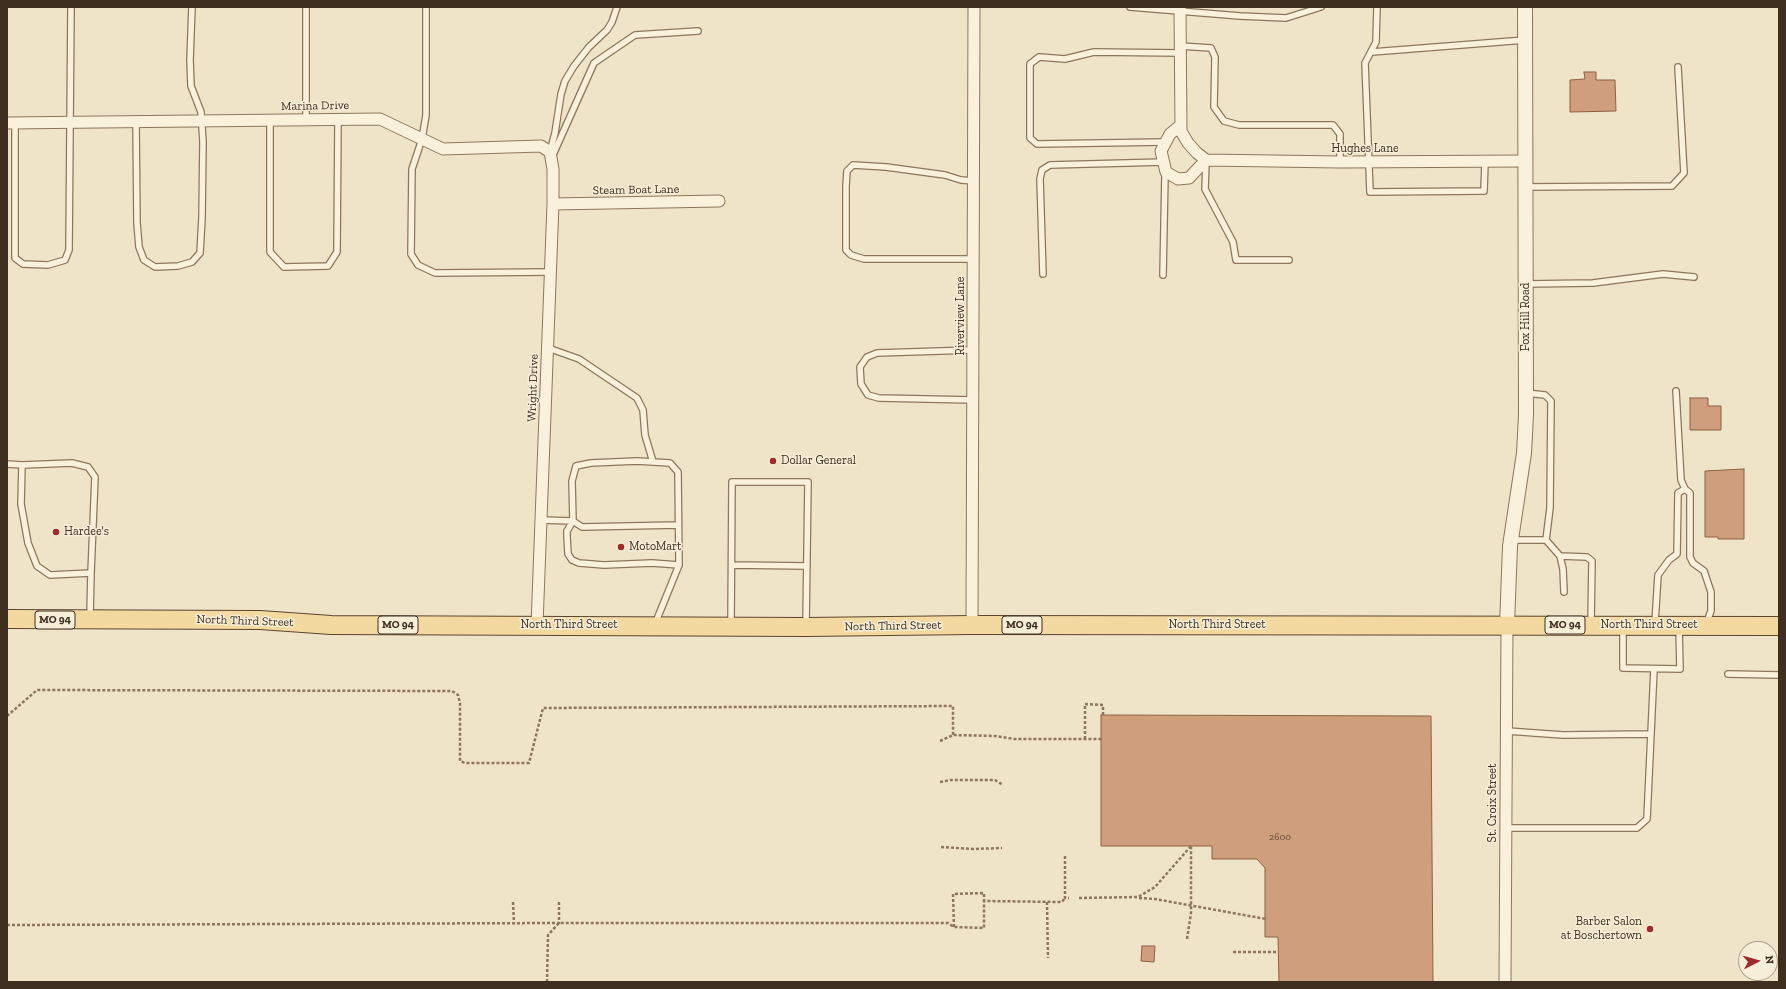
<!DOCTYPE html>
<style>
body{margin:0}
#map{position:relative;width:1786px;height:989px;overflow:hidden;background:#f0e4c8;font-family:"Zilla Slab",serif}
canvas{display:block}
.frame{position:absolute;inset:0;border:8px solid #3d2e20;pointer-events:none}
.north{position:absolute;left:1738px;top:941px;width:40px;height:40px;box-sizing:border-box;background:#f7eed8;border:1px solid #ada18e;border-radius:50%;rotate:84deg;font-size:11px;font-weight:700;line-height:16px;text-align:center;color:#3d2e20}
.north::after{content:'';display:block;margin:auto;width:14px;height:18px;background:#9e2a2b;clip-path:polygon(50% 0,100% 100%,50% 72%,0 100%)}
</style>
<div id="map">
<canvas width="1786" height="989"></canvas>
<div class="frame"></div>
<div class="north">N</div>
</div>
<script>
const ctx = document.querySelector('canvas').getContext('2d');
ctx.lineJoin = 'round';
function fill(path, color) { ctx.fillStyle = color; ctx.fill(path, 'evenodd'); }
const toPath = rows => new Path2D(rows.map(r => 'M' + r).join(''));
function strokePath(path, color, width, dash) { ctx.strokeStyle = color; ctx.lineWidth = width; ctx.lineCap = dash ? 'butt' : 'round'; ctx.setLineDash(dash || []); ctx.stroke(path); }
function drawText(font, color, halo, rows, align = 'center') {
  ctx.font = font + ' "Zilla Slab",serif'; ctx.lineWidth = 3; ctx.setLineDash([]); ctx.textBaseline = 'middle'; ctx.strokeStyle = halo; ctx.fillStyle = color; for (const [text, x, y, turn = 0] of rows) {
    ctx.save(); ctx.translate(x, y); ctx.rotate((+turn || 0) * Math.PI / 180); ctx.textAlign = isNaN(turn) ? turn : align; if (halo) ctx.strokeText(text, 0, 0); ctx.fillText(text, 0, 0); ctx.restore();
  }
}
const building = toPath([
 [1584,72,1596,72,1596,80,1615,80,1616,111,1570,112,1570,80,1585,79,1584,72],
 [1690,398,1708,398,1708,406,1721,406,1721,430,1690,430,1690,398],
 [1744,469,1744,539,1718,539,1718,537,1705,537,1705,471,1744,469],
 [1101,715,1431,716,1433,982,1279,982,1278,937,1265,937,1265,868,1257,859,1212,859,1212,846,1101,846,1101,715],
 [1142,946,1155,946,1154,962,1141,961,1142,946]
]);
const path = toPath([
 [7,716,37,690,452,691,458,695,460,703,460,761,465,763,529,763,543,708,953,706,953,735],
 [1085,739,1085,704,1103,705,1103,715],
 [940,741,953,735,995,736,1014,739,1101,739],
 [940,782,951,780,995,780,1003,785],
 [941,847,973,849,1002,848],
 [1065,856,1065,898,1069,898],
 [1079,898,1138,897,1155,887,1191,846],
 [1139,898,1155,899,1266,919],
 [513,902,514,924],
 [1047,902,1048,958],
 [7,925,559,923,559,902],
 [954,927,953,894,984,893,984,901],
 [1187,939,1191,913,1191,846],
 [1233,952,1278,952],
 [547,982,548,935,559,923,948,923,954,927,984,928,984,901,1062,902,1065,898]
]);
const service = toPath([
 [426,7,426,115,422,139,412,169,411,254,418,265,435,273,550,272],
 [1130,7,1240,16,1286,18,1321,7],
 [1377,7,1376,42,1365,63,1370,192,1484,191,1485,162],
 [1180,46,1211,48,1215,57,1214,107,1224,121,1239,125,1333,125,1340,134,1340,162],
 [1372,52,1525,40],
 [306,119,306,7],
 [270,120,270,252,284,267,328,266,337,252,338,119],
 [136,121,137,223,139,247,144,260,155,267,178,266,192,262,200,253,202,218,203,142,201,112,191,86,190,60,192,7],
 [15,123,15,258,23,264,48,265,65,260,69,250,71,7],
 [1165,142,1037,144,1030,138,1030,64,1039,57,1065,59,1094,52,1180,53],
 [550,152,555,133,561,94,565,81,574,66,589,47,607,30,612,22,617,7],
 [552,157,594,63,635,35,698,31],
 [1206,162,1205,189,1233,242,1236,260,1289,260],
 [1525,187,1672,186,1684,173,1678,67],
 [973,259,864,259,851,255,846,250,846,186,847,171,853,165,886,167,945,175,961,180,974,181],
 [1043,274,1040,179,1042,170,1050,165,1164,162,1165,175,1163,275],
 [1526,284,1593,283,1663,274,1694,277],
 [548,348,579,359,637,398,643,410,645,435,653,462],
 [973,350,877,353,867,357,860,367,861,384,868,395,879,398,973,400],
 [1676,391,1681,480,1685,489,1690,493,1690,557,1693,563,1704,571,1711,592,1711,611,1706,624],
 [1526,393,1545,395,1551,401,1550,508,1546,540],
 [7,464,22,465,21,504,28,543,37,566,50,575,91,573,90,616],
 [22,465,72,463,88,467,95,477,91,573],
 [541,520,573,521,572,481,576,466,591,463,637,461,670,463,678,472,679,565,655,624],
 [678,525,582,527,573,521,567,531,567,536,568,554,572,560,579,563,604,565,652,563,679,565],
 [1511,540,1546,540,1560,556,1563,569,1564,592],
 [1560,556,1587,557,1592,561,1591,623],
 [732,565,807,566],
 [1655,623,1658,575,1669,560,1677,554,1678,493,1685,489],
 [731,624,732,482,808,482,806,624],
 [1623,629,1623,668,1680,669,1679,628],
 [1728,674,1779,675],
 [1507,731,1563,735,1651,734],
 [1506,828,1637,828,1647,819,1654,669]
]);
const minor = toPath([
 [1180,7,1181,131,1188,143,1197,153,1206,160,1340,162,1525,161],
 [7,123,380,119,443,149,541,146,550,152,553,169,553,204,537,625],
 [1181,125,1170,134,1161,151,1166,172,1178,179,1189,178,1206,160],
 [553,204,719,201],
 [972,625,974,7],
 [1505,982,1507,625]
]);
const tertiary = toPath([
 [1507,625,1510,546,1524,453,1526,415,1525,7]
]);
const primary = toPath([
 [7,619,260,620,331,625,806,627,972,625,1779,626]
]);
const markers = [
 [773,461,4,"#9e2a2b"],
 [56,532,4,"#9e2a2b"],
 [621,547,4,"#9e2a2b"],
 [1650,929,4,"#9e2a2b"]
];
const numberNames = [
 ["2600",1280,837]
];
const shields = [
 [55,620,40],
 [398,625,40],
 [1022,625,40],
 [1565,625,40]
];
const shieldNames = [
 ["MO 94",55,620],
 ["MO 94",398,625],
 ["MO 94",1022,625],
 ["MO 94",1565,625]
];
const streetNames = [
 ["Marina Drive",315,106,-1],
 ["Hughes Lane",1365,149],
 ["Steam Boat Lane",636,190,-1],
 ["Riverview Lane",961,316,-90],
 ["Fox Hill Road",1526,317,-90],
 ["Wright Drive",533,388,-88],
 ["North Third Street",245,621,2],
 ["North Third Street",569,625],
 ["North Third Street",1217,625],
 ["North Third Street",1649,625],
 ["North Third Street",893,626,-1],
 ["St. Croix Street",1493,803,-90]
];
const poiNames = [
 ["Dollar General",781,461],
 ["Hardee's",64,532],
 ["MotoMart",629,547],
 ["Barber Salon",1642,922,"right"],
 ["at Boschertown",1642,936,"right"]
];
fill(building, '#cf9f7d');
strokePath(building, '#8d5f41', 1);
strokePath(service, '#8d765c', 8);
strokePath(minor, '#8d765c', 13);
strokePath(tertiary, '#8d765c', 16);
strokePath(primary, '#5b4430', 20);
strokePath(path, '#8d765c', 2.5, [3, 2]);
strokePath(service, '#faf1dc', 5.5);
strokePath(minor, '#faf1dc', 11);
strokePath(tertiary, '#faf1dc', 14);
strokePath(primary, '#f3d9a0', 18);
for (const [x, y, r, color] of markers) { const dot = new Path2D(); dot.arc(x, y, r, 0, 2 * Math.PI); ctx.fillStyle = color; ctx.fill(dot); strokePath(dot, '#f7eed8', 1.5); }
drawText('10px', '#624a37', null, numberNames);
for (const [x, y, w] of shields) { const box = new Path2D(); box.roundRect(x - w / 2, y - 9, w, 18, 3); ctx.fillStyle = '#f7eed8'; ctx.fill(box); strokePath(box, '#3d2e20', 1); }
drawText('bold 11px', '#3d2e20', null, shieldNames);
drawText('12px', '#3d2e20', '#f7eed8', streetNames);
drawText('12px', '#3d2e20', '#f7eed8', poiNames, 'left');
</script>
